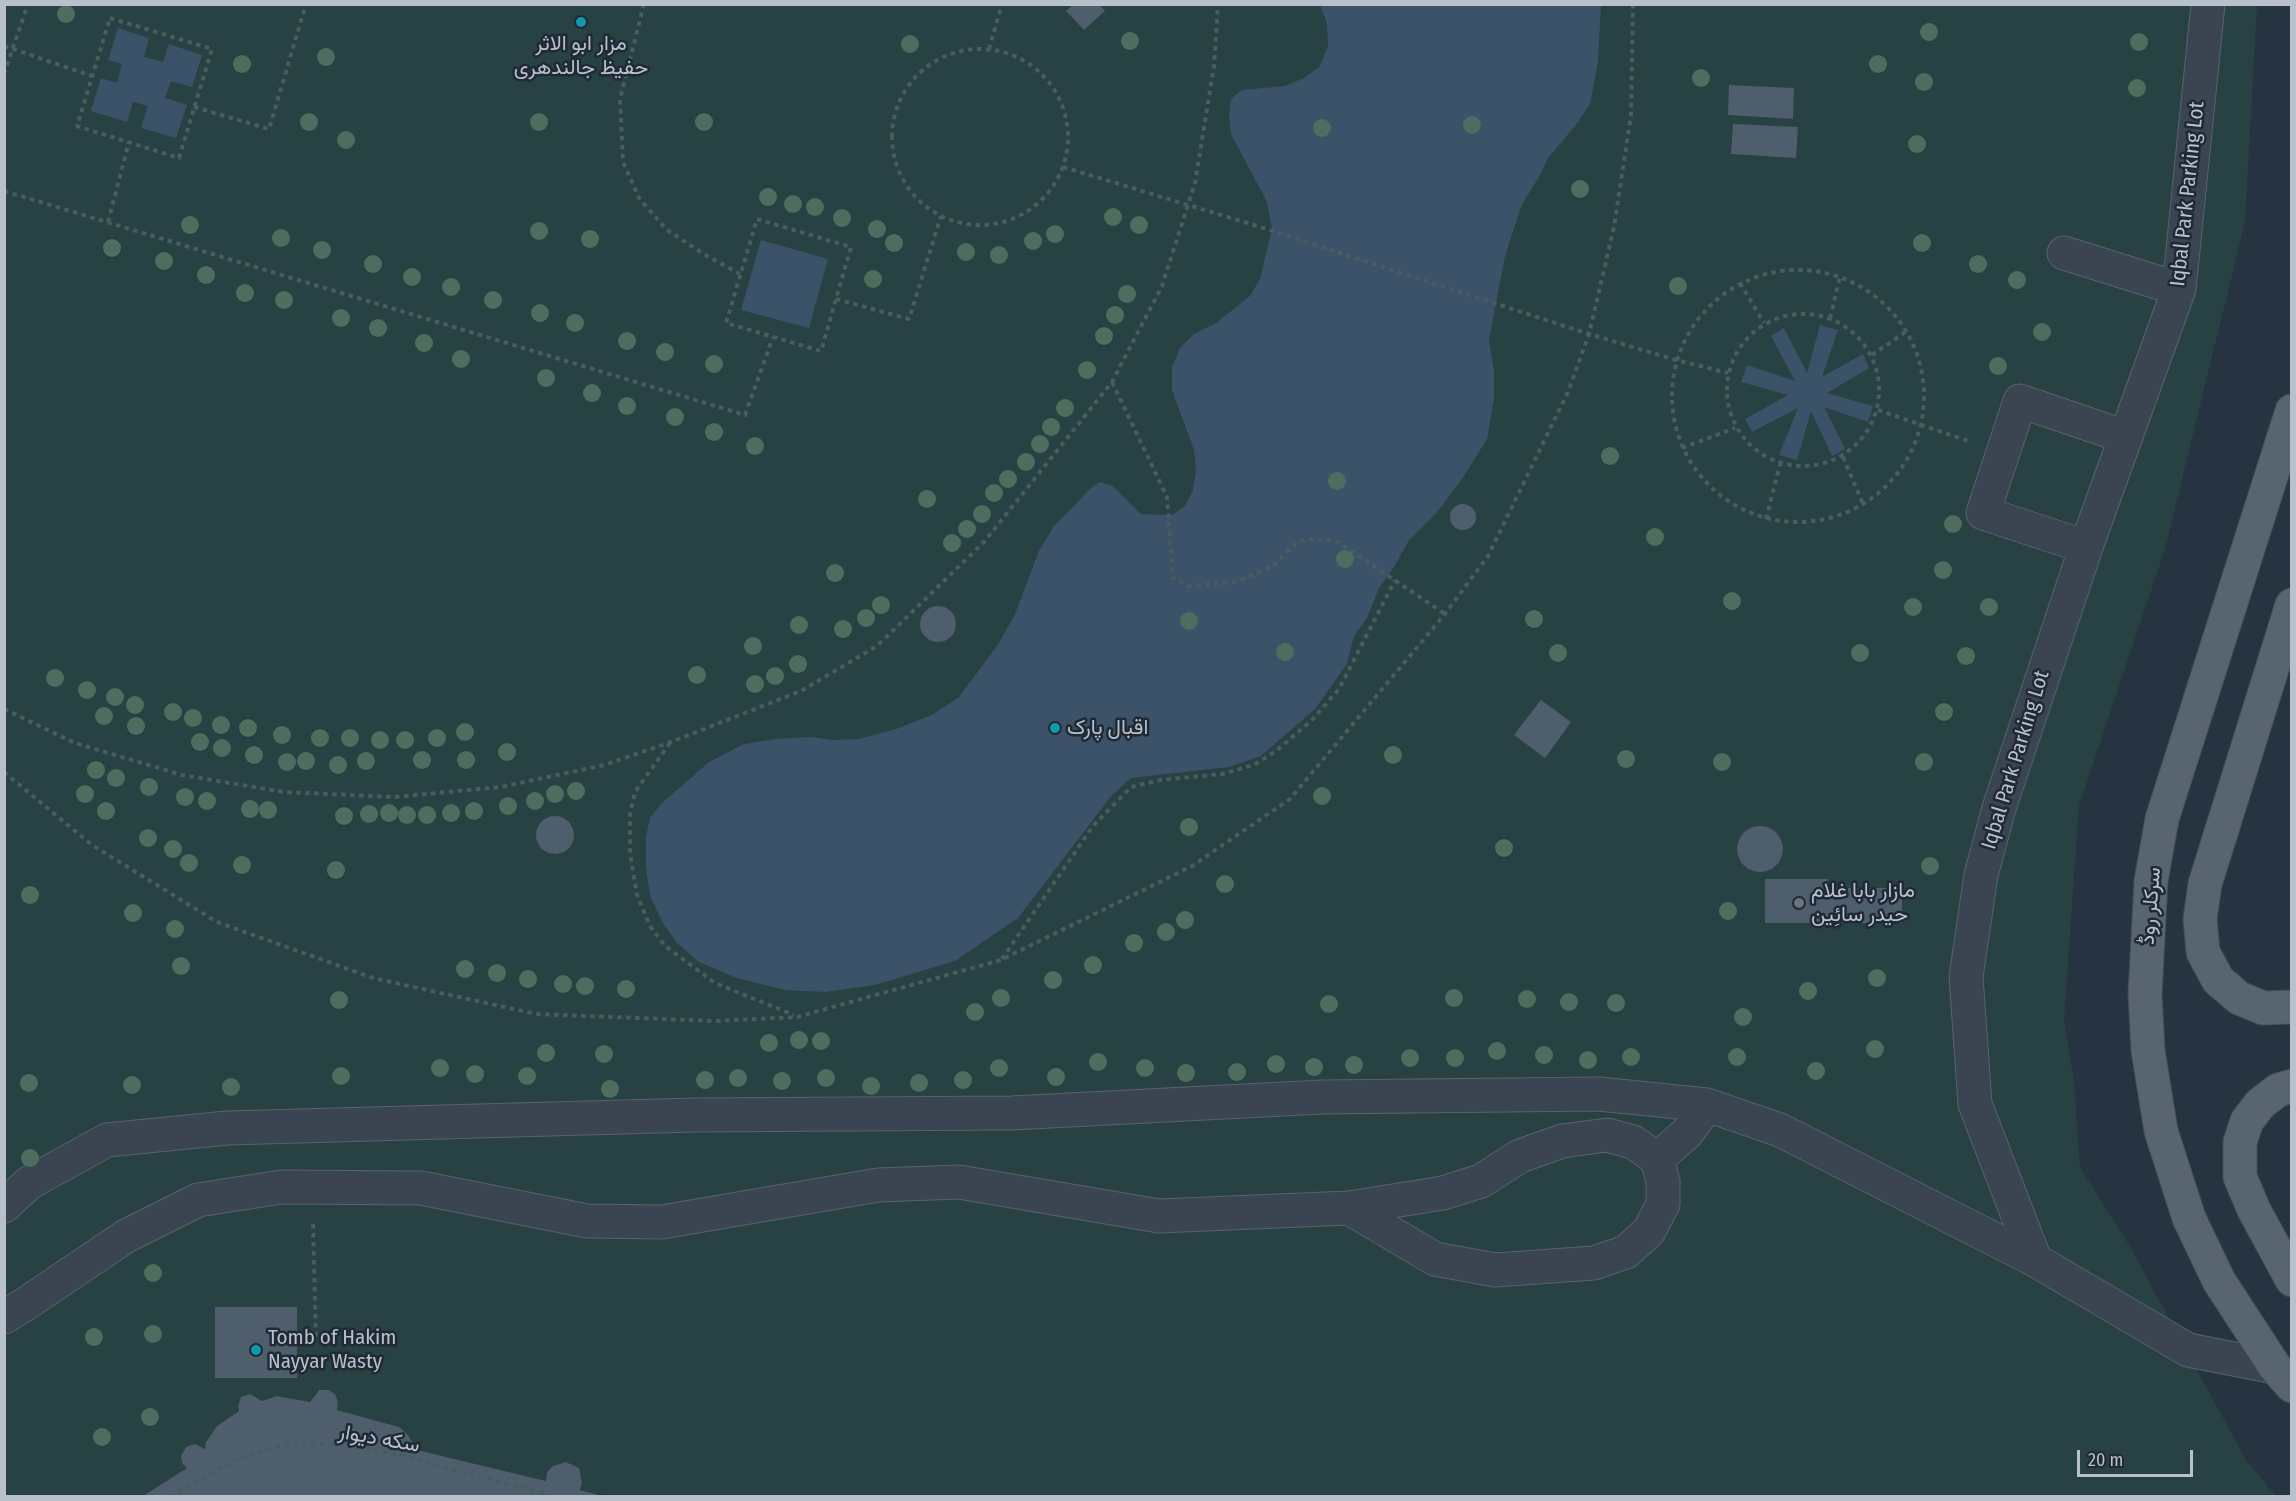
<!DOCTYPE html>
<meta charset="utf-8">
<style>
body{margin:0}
#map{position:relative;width:2296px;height:1501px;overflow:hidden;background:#263341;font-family:"Fira Sans Condensed",sans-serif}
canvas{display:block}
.frame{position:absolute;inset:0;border:6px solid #b7c0cb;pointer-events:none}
.scale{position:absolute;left:2077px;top:1450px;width:116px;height:27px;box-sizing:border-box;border:3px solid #b7c0cb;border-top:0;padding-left:8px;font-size:18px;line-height:21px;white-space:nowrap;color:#b7c0cb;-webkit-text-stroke:4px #1f2a36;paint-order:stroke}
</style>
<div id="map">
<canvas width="2296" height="1501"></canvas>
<div class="frame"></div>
<div class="scale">20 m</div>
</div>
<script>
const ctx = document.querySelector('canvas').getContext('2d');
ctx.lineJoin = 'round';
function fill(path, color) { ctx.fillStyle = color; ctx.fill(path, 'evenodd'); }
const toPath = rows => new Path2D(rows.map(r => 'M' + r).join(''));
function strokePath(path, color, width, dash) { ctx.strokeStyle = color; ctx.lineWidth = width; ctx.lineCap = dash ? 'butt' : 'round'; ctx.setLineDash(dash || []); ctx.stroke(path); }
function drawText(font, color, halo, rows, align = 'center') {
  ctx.font = font + ' "Fira Sans Condensed",Vazirmatn,sans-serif'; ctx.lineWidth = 5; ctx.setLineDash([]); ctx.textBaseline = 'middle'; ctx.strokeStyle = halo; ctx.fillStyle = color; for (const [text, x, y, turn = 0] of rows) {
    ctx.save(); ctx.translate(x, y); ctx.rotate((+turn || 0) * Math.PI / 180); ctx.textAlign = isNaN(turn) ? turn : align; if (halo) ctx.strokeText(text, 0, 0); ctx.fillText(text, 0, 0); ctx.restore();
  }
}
const green = toPath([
 [5,5,2257,5,2245,222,2165,549,2079,806,2064,1020,2074,1081,2080,1167,2131,1248,2246,1460,2276,1496,606,1496,580,1490,582,1483,579,1469,566,1462,553,1466,547,1472,546,1481,417,1450,408,1435,399,1427,337,1410,338,1402,319,1390,315,1394,310,1402,277,1396,262,1401,250,1394,241,1397,238,1406,239,1411,217,1426,206,1442,205,1449,195,1444,186,1447,181,1456,182,1463,187,1468,143,1496,5,1496]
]);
const water = toPath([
 [1320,5,1601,5,1598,62,1590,104,1575,126,1548,158,1539,177,1522,204,1505,256,1489,340,1494,371,1494,399,1487,439,1462,479,1438,511,1409,540,1394,567,1379,588,1367,618,1354,636,1347,664,1315,709,1261,756,1229,767,1131,778,1112,795,1018,918,955,961,875,985,825,992,785,990,737,978,699,962,677,943,663,923,650,896,646,866,646,837,650,818,661,804,709,762,744,744,776,739,810,737,832,740,859,739,896,729,932,715,959,697,999,643,1015,614,1039,551,1054,526,1091,488,1100,482,1113,486,1141,514,1172,515,1185,506,1193,490,1196,470,1194,450,1172,390,1172,367,1180,348,1194,334,1216,323,1250,296,1260,279,1272,228,1267,202,1231,134,1229,116,1231,99,1242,90,1285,86,1304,78,1319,67,1328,47,1327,23],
 [118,28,149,38,144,57,163,62,169,44,202,55,192,87,171,81,165,98,187,105,176,138,141,128,148,106,133,102,127,122,91,111,101,78,117,83,122,64,108,60],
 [761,240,828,259,809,328,741,310],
 [1820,325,1838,330,1822,377,1863,354,1869,368,1827,393,1873,406,1868,422,1824,407,1845,449,1832,456,1811,411,1797,460,1779,455,1798,408,1752,432,1745,419,1788,395,1741,382,1747,365,1795,381,1771,336,1784,328,1807,373]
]);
const building = toPath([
 [1074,4,1099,4,1105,11,1084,30,1066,11],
 [1729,85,1794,88,1793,119,1728,115],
 [1733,124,1798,127,1796,158,1731,154],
 '1450 517a13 13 0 1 1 26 0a13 13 0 1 1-26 0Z',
 '920 624a18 18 0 1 1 36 0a18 18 0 1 1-36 0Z',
 [1541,700,1571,722,1545,758,1514,735],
 '536 835a19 19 0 1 1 38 0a19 19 0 1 1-38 0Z',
 '1737 849a23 23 0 1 1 46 0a23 23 0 1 1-46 0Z',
 [1765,879,1828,879,1828,888,1902,888,1902,923,1765,923],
 [215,1307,297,1307,297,1378,215,1378],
 [319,1390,328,1390,335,1394,338,1402,337,1410,399,1427,408,1435,417,1450,546,1481,547,1472,553,1466,566,1462,579,1468,582,1483,580,1490,603,1496,143,1496,187,1468,182,1463,181,1456,186,1447,195,1444,205,1449,206,1442,217,1426,239,1411,238,1406,241,1397,250,1394,262,1401,277,1396,310,1402]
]);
const path = toPath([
 [644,4,620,99,623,162,639,198,667,230,702,253,740,274],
 [110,18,212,49,179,158,77,126,110,18],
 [4,46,92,76],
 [989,49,1002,4],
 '892 137a88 88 0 1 1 176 0a88 88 0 1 1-176 0Z',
 [4,74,28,4],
 [194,107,269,129,306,4],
 [1063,167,1254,225,1589,334,1676,360,1728,373],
 [4,191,745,415,773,337],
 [757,219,851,247,821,351,726,323,757,219],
 [108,222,129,142],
 '1672 396a126 126 0 1 1 252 0a126 126 0 1 1-252 0Z',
 [1740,283,1764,323],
 [836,299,909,319,941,216],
 '1727 390a76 76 0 1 1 152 0a76 76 0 1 1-152 0Z',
 [1830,318,1840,277],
 [1872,355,1907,331],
 [1112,382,1167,497,1173,578,1188,586,1236,582,1273,566,1294,545,1306,539,1335,540,1445,614],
 [1878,410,1968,441],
 [1682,448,1735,428],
 [1843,457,1863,504],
 [1766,519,1780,464],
 [4,709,75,743,182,775,284,792,394,797,501,787,604,765,671,742,801,691,877,646,984,542,1112,382,1162,286,1195,183,1214,66,1218,4],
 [670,743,635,792,630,814,630,853,637,895,650,926,665,946,715,983,794,1015],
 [4,772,92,845,217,922,373,978,536,1014,714,1021,797,1017,1001,960,1192,866,1290,799,1445,614,1488,556,1568,392,1589,334,1614,227,1631,115,1633,4],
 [1002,959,1093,826,1131,787,1160,780,1222,774,1254,765,1276,751,1312,720,1339,689,1395,580],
 [313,1224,316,1341],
 [170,1496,238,1458,282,1445,338,1444,391,1453,554,1496]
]);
const minor = toPath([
 [2064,253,2179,289],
 [2086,547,1983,513,2020,401,2126,437],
 [1607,1135,1633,1142,1657,1159,1663,1181,1663,1204,1649,1231,1626,1252,1594,1263,1495,1270,1435,1259,1349,1208,1443,1193,1481,1181,1520,1156,1562,1141,1607,1135],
 [1657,1159,1687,1133,1707,1105],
 [4,1206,29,1183,107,1140,227,1128,694,1115,1011,1113,1322,1097,1599,1094,1707,1105,1780,1130,2035,1260,2188,1350,2275,1367],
 [2035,1260,1975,1104,1966,977,1981,875,1999,808,2086,547,2179,289,2208,4],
 [4,1317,24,1305,126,1236,198,1200,281,1187,421,1188,587,1221,662,1222,878,1185,959,1182,1159,1216,1349,1208]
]);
const major = toPath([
 [2292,411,2162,819,2151,881,2145,994,2148,1050,2161,1131,2189,1218,2219,1281,2275,1367,2292,1386],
 [2292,605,2205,884,2200,919,2203,952,2218,980,2239,998,2263,1008,2292,1007],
 [2292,1086,2278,1090,2260,1104,2247,1121,2240,1142,2240,1177,2254,1210,2292,1280]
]);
const trees = [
 [66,14],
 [1929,32],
 [1130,41],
 [2139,42],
 [910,44],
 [326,57],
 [242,64],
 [1878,64],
 [1701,78],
 [1924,82],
 [2137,88],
 [309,122],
 [539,122],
 [704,122],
 [1472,125],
 [1322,128],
 [346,140],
 [1917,144],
 [1580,189],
 [768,197],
 [793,204],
 [815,207],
 [1113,217],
 [842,218],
 [190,225],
 [1139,225],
 [877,229],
 [539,231],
 [1055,234],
 [281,238],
 [590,239],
 [1033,241],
 [894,243],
 [1922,243],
 [112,248],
 [322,250],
 [966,252],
 [999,255],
 [164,261],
 [373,264],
 [1978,264],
 [206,275],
 [412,277],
 [873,279],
 [2017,280],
 [1678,286],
 [451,287],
 [245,293],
 [1127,294],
 [284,300],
 [493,300],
 [540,313],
 [1115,315],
 [341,318],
 [575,323],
 [378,328],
 [2042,332],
 [1104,336],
 [627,341],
 [424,343],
 [665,352],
 [461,359],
 [714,364],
 [1998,366],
 [1087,370],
 [546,378],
 [592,393],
 [627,406],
 [1065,408],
 [675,417],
 [1051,427],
 [714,432],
 [1040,444],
 [755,446],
 [1610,456],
 [1026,462],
 [1008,479],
 [1337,481],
 [994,493],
 [927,499],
 [982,514],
 [1953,524],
 [967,529],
 [1655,537],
 [952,543],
 [1345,559],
 [1943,570],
 [835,573],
 [1732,601],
 [881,605],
 [1913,607],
 [1989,607],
 [866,618],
 [1534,619],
 [1189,621],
 [799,625],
 [843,629],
 [753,646],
 [1285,652],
 [1558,653],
 [1860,653],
 [1966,656],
 [798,664],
 [697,675],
 [775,676],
 [55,678],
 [755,684],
 [87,690],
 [115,697],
 [135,705],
 [173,712],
 [1944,712],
 [104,716],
 [193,718],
 [221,725],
 [136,726],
 [248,728],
 [465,732],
 [282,735],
 [320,738],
 [350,738],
 [437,738],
 [380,740],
 [405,740],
 [200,742],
 [222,748],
 [507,752],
 [254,755],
 [1393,755],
 [1626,759],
 [422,760],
 [466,760],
 [306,761],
 [366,761],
 [287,762],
 [1722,762],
 [1924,762],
 [338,765],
 [96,770],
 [116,778],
 [149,787],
 [576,791],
 [85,794],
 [555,794],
 [1322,796],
 [185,797],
 [207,801],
 [535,801],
 [508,806],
 [250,809],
 [268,810],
 [106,811],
 [474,811],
 [389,813],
 [451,813],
 [369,814],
 [407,815],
 [427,815],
 [344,816],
 [1189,827],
 [148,838],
 [1504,848],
 [173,849],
 [189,863],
 [242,865],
 [1930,866],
 [336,870],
 [1225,884],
 [30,895],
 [1728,911],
 [133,913],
 [1185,920],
 [175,929],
 [1166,932],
 [1134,943],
 [1093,965],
 [181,966],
 [465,969],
 [497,973],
 [1877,978],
 [528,979],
 [1053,980],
 [563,984],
 [585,986],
 [626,989],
 [1808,991],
 [1001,998],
 [1454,998],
 [1527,999],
 [339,1000],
 [1569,1002],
 [1616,1003],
 [1329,1004],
 [975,1012],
 [1743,1017],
 [799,1040],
 [821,1041],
 [769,1043],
 [1875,1049],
 [1497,1051],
 [546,1053],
 [604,1054],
 [1544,1055],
 [1631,1057],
 [1737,1057],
 [1410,1058],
 [1455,1058],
 [1588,1060],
 [1098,1062],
 [1276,1064],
 [1354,1065],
 [1314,1067],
 [440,1068],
 [999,1068],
 [1145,1068],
 [1816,1071],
 [1237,1072],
 [1186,1073],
 [475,1074],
 [341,1076],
 [527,1076],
 [1056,1077],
 [738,1078],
 [826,1078],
 [705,1080],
 [963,1080],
 [782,1081],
 [29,1083],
 [919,1083],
 [132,1085],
 [871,1086],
 [231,1087],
 [610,1089],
 [30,1158],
 [153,1273],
 [153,1334],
 [94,1337],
 [150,1417],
 [102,1437]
];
const markers = [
 [581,22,6,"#0f9aa8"],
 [1055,728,6,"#0f9aa8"],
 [1799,903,6,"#6b7280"],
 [256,1350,6,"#0f9aa8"]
];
const poiNames = [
 ["مزار ابو الاثر",581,44,"center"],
 ["حفیظ جالندھری",581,68,"center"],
 ["اقبال پارک",1067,728],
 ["مازار بابا غلام",1811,891],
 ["حیدر سائِین",1811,915],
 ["Tomb of Hakim",268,1338],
 ["Nayyar Wasty",268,1362]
];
const streetNames = [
 ["Iqbal Park Parking Lot",2188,194,-84],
 ["Iqbal Park Parking Lot",2016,760,-73],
 ["سرکلر روڈ",2151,906,-85],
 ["سکه دیوار",379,1439,10]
];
fill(green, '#284142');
fill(water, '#3c5269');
fill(building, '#4f5e6c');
strokePath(minor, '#58636e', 35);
strokePath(major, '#444e5a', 35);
strokePath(path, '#475d5f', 4, [4.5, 4.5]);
strokePath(minor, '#3b4551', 33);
strokePath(major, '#596471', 33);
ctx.fillStyle = '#4e6d5f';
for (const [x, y] of trees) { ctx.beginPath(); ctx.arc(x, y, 9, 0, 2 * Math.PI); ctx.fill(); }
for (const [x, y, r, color] of markers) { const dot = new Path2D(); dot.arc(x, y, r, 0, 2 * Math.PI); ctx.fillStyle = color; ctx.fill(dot); strokePath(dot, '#1f2a36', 2); }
drawText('21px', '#b7c0cb', '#1f2a36', poiNames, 'left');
drawText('21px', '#b7c0cb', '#1f2a36', streetNames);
</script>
